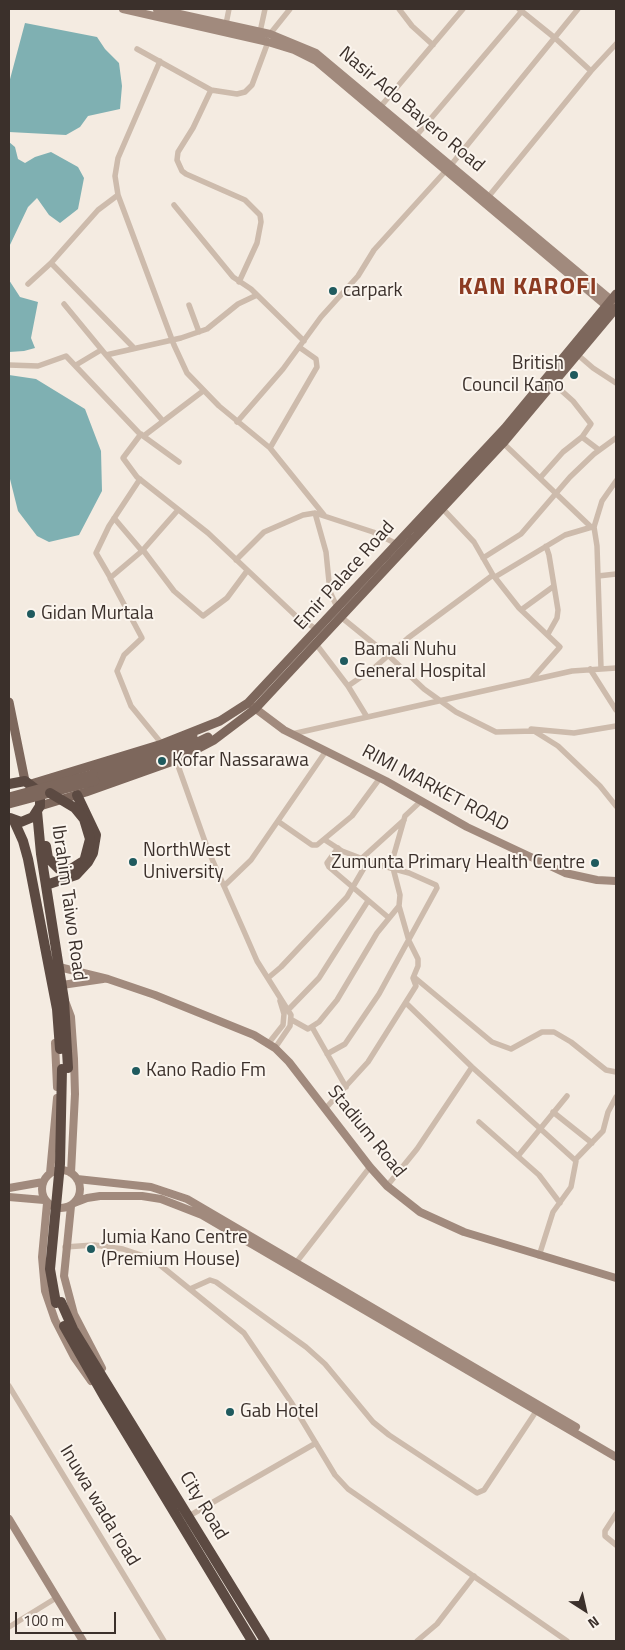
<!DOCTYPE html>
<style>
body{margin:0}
#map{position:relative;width:625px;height:1650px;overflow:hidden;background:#f4ebe1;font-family:"Titillium Web",sans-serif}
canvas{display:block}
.frame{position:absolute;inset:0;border:10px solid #3b302b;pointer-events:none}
.north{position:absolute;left:560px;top:1585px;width:50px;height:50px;-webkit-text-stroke:4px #fbf5ee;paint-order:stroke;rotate:145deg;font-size:14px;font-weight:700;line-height:20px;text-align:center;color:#3b302b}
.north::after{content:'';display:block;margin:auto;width:18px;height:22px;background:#3b302b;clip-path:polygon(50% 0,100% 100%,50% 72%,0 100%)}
.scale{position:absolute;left:15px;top:1612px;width:101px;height:22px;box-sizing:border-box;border:2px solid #3b302b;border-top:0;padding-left:6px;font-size:15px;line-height:18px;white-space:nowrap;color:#3b302b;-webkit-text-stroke:4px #fbf5ee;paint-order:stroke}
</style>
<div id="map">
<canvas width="625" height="1650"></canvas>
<div class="frame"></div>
<div class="north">N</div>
<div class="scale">100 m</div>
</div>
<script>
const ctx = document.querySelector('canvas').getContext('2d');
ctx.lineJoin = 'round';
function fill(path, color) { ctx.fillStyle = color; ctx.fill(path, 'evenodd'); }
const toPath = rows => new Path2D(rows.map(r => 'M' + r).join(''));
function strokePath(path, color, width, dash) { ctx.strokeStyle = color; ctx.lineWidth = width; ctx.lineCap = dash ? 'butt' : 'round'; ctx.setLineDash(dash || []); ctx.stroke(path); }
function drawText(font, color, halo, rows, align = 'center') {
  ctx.font = font + ' "Titillium Web",sans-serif'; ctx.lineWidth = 4; ctx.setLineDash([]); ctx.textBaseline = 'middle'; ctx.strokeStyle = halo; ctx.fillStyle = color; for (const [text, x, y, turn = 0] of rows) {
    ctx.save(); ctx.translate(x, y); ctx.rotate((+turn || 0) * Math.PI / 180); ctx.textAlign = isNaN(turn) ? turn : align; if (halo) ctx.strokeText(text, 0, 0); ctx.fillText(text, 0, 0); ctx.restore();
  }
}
const water = toPath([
 [25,23,97,37,105,49,119,63,122,86,120,109,88,116,80,127,66,135,9,132,9,83],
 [9,142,15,147,18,159,25,163,35,157,51,152,78,167,84,178,78,209,60,223,49,215,37,198,28,207,9,247],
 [9,280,20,297,38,302,31,338,35,348,24,351,9,352],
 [9,375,36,379,85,409,101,451,102,491,79,535,49,542,37,536,18,511,9,475]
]);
const street = toPath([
 [399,9,412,26,433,45],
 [519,9,555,38,591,71],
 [226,24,229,9],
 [260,32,265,9],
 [270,34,290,9],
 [137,49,211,90,237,94,245,92,252,85,268,42],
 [160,61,118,158,115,176,118,195,174,345,187,373,219,406,270,448,324,515],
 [211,90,193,128,178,152,177,160,182,171,186,174,245,200,260,215,261,222,257,243,239,282],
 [381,106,463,9],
 [416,136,522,11],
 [489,196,591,71,616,44],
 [174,205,233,277,251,289,304,341],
 [51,263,133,347],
 [28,284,51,263,98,210,118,195],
 [64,304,106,355,181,338,207,329,238,304,257,295],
 [189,305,199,332],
 [106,355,163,421],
 [578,355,593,368,616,383],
 [9,365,38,366,66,356,139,433,179,462],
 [76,365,101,350],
 [237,422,283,369,321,317,358,276,374,250,451,165,578,9],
 [141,434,123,458,137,477,208,533,297,617,318,630],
 [145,435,203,391],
 [582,437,599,450],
 [503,443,590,526],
 [270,448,317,367,316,359,299,347],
 [540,478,563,452,582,437,591,424,573,401,554,384],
 [442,508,474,542,493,575,519,608,560,647,531,680],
 [315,513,326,552,330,592,338,609],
 [114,518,142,551],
 [546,546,549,555,558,610,557,618,548,634],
 [143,550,174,591,203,616,227,598,247,571],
 [483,558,521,534,570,477,594,454,616,438],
 [236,560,264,532,303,515,315,513,373,532,397,544],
 [598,576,616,574],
 [110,577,96,553,109,526,140,479],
 [495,577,565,535,592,527],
 [521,610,554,586],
 [341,617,389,656,424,689,456,712,496,732,534,731,558,746,600,786,616,806],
 [316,644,348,686,367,717],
 [601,668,597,546,594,527,602,501,616,481],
 [590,669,616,710],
 [348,686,374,668,408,638,493,575],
 [531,729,574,733,616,726],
 [292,734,572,671,616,668],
 [162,744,131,706,117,671,124,655,142,638,110,578,142,551,178,510],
 [176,760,208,850,243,929,257,961,291,1015,290,1026,275,1048],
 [279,822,312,845,317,845,352,816,380,778],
 [325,840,342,851,376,864,409,873,436,885,437,888,379,994,345,1044,327,1054],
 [338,848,327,863,329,867,389,918],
 [361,859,404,820],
 [224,886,251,860,326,751],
 [414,977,492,1042,511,1049,542,1032,554,1032,571,1042,606,1070,616,1072],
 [268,978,281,967,347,897,368,861],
 [407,1004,472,1067,576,1161,571,1187,553,1212,539,1256],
 [289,1009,319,978,368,901],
 [292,1020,308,1029,319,1022,337,1000,377,933,399,906,400,895,393,868,393,858,405,816,421,801],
 [312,1027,346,1087],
 [268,1044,283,1025,284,1014,280,1001],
 [325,1109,368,1062,416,986,413,978,418,966,418,959,409,941,399,906],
 [553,1112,592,1143],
 [479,1122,539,1175,560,1203],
 [518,1156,567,1096],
 [575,1160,603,1131,608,1112,616,1097],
 [387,1186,417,1149,472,1067],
 [65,1247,94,1245,123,1249,141,1255,160,1265,244,1333,291,1402,335,1475,348,1489,567,1641],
 [295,1264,370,1167],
 [190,1289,210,1280,216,1282,306,1347,325,1364,373,1422,389,1435,477,1493,484,1490,537,1410],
 [9,1386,164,1641],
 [616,1514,605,1531,605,1536,616,1545],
 [189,1516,316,1443],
 [9,1627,56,1598],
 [417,1641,437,1624,474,1576]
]);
const secondary = toPath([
 [123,9,268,42,294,50,316,61,610,309],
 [157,9,270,34,316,53,615,303],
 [252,706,284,730,386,781,467,827,565,873,597,880,616,881],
 [59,967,108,979,155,995,254,1035,275,1048,289,1062,370,1167,387,1186,420,1212,464,1232,616,1278],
 [62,985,103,979],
 [65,1001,71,1017,74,1059,75,1094,71,1173],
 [55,1043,57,1087],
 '42 1189a19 19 0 1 1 38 0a19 19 0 1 1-38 0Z',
 [50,1173,57,1098],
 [77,1179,151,1187,187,1199,576,1427],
 [9,1188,43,1182],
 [9,1197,44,1200],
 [47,1203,42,1257,45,1291,55,1320,74,1357,91,1381],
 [74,1203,87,1198,100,1196,142,1196,161,1199,202,1215,616,1457],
 [71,1206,64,1276,74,1314,102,1368],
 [9,1519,83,1641]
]);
const primary = toPath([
 [9,702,25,781],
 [93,774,147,756,193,736],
 [95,781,166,757,208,737],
 [31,784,162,744,220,721,248,703,505,428,616,294],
 [40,806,86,792,176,760,214,740,255,709,503,443,616,308]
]);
const highway = toPath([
 [9,784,25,781,37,790,40,797,40,806,33,817,21,822,10,818],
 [37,811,41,854,64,1000,68,1068],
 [14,821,23,841,28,859,57,1009,60,1049],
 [46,846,48,858,59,869,71,869,82,862],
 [46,885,76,875,88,862,93,853,96,835,77,795],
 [61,1302,73,1329,265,1641],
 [64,1326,105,1398,252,1641]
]);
const primaryBridge = toPath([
 [9,797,93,774],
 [9,804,95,781]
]);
const highwayBridge = toPath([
 [50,793,75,808,84,819,90,839,85,858],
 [56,1303,50,1269,60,1164,62,1069]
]);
const markers = [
 [333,291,5,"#1f5a5e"],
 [574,375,5,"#1f5a5e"],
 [31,614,5,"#1f5a5e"],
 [344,661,5,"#1f5a5e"],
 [162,761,5,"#1f5a5e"],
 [133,862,5,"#1f5a5e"],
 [595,863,5,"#1f5a5e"],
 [136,1071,5,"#1f5a5e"],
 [91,1249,5,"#1f5a5e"],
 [230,1412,5,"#1f5a5e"]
];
const streetNames = [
 ["Nasir Ado Bayero Road",411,110,40],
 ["Emir Palace Road",345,576,-48],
 ["RIMI MARKET ROAD",435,789,28],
 ["Ibrahim Taiwo Road",68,903,82],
 ["Stadium Road",366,1132,51],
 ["Inuwa wada road",99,1506,59],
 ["City Road",203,1506,59]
];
const poiNames = [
 ["carpark",343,291],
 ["British",564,364,"right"],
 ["Council Kano",564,386,"right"],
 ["Gidan Murtala",41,614],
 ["Bamali Nuhu",354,650],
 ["General Hospital",354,672],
 ["Kofar Nassarawa",172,761],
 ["NorthWest",143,851],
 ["University",143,873],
 ["Zumunta Primary Health Centre",585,863,"right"],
 ["Kano Radio Fm",146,1071],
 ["Jumia Kano Centre",101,1238],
 ["(Premium House)",101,1260],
 ["Gab Hotel",240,1412]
];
const districtNames = [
 ["KAN KAROFI",528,288]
];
fill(water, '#7fb0b2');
strokePath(street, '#cdbbac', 5.5);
strokePath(secondary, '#a18a7d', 8);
strokePath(primary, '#7d675c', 9);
strokePath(highway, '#5c4a42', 10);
strokePath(primaryBridge, '#7d675c', 9);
strokePath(highwayBridge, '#5c4a42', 10);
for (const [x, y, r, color] of markers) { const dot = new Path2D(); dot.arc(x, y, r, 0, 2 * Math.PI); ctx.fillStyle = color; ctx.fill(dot); strokePath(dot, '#fbf5ee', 2); }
drawText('19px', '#3b302b', '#fbf5ee', streetNames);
drawText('19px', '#3b302b', '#fbf5ee', poiNames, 'left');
ctx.letterSpacing = '1px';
drawText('bold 24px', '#8c3b22', '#fbf5ee', districtNames);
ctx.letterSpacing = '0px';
</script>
